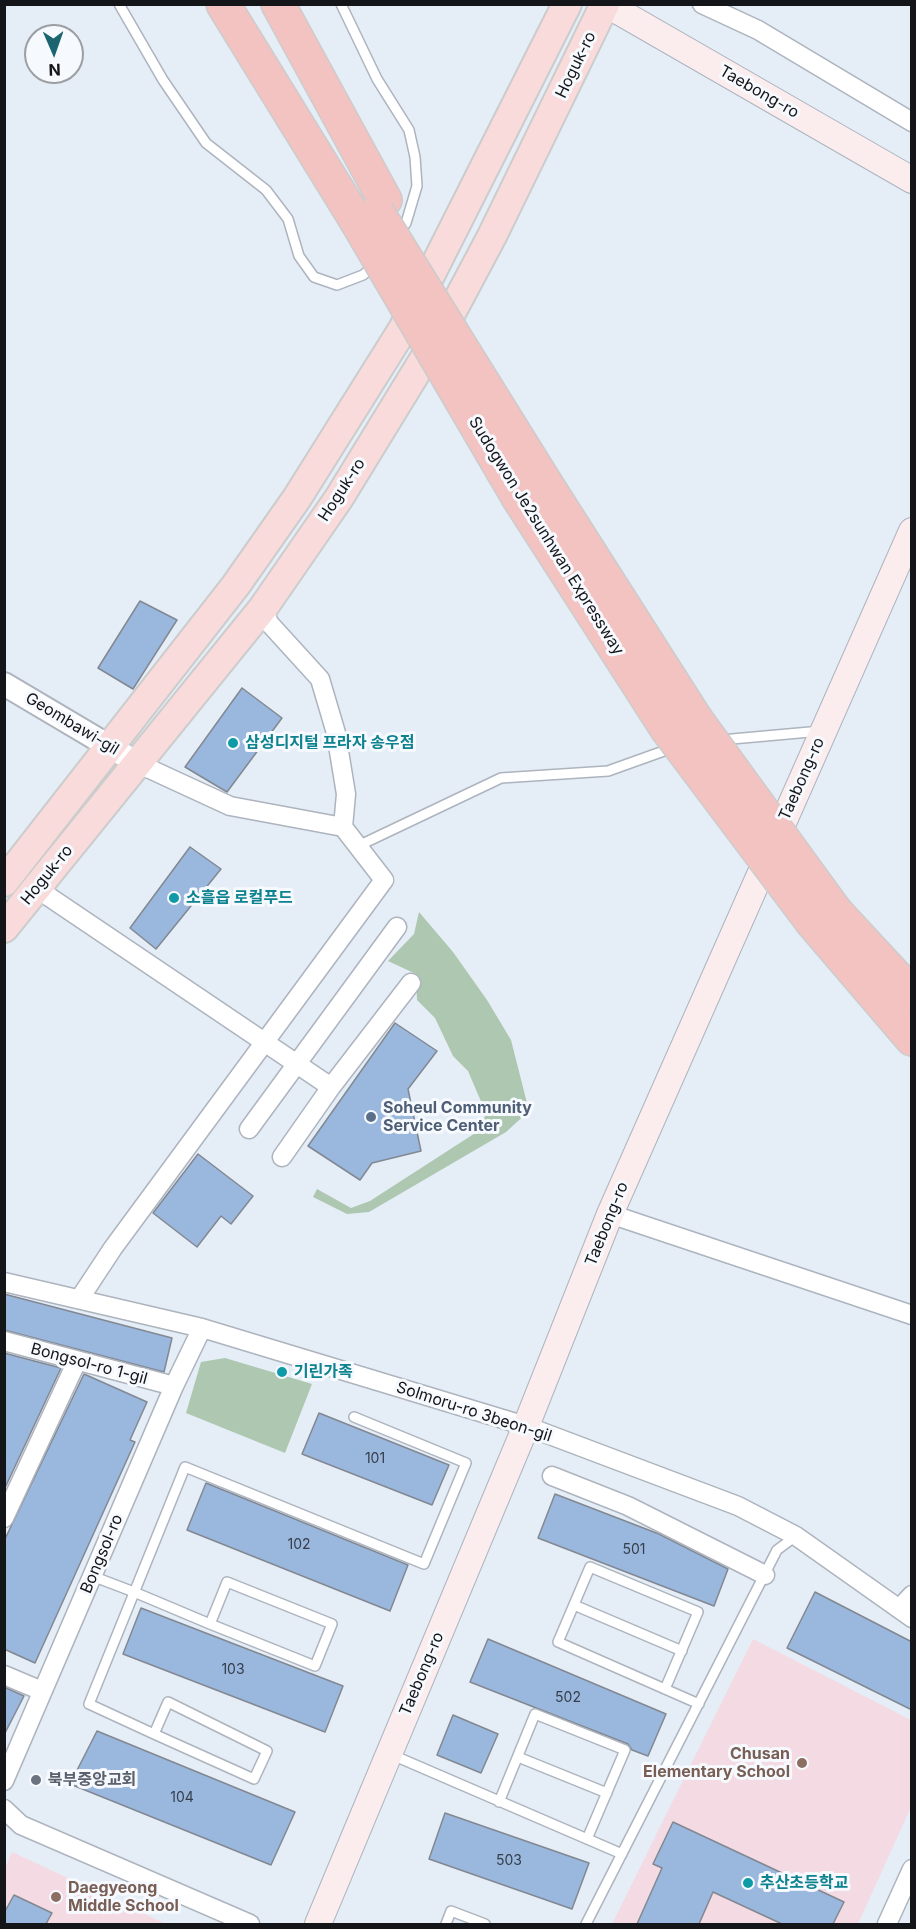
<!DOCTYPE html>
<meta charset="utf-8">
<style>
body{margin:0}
#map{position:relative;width:916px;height:1929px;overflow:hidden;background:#e5edf7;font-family:Inter,sans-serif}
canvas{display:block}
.frame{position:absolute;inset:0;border:6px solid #131519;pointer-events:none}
.north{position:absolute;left:24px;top:24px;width:60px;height:60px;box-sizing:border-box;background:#f6f9fd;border:2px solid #9b9ea2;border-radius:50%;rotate:178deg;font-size:16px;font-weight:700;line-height:24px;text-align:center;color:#131519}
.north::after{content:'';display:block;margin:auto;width:21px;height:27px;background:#1b6571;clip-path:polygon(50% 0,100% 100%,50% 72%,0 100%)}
</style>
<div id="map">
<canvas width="916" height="1929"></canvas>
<div class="frame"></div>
<div class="north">N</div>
</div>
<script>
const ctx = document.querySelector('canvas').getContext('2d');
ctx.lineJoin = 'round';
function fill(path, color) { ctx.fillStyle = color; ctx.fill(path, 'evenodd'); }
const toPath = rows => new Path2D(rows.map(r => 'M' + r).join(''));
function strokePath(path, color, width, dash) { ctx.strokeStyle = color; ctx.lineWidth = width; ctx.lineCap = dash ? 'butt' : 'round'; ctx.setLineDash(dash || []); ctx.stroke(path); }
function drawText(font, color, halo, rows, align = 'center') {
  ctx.font = font + ' Inter,"Noto Sans KR",sans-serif'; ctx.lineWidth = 6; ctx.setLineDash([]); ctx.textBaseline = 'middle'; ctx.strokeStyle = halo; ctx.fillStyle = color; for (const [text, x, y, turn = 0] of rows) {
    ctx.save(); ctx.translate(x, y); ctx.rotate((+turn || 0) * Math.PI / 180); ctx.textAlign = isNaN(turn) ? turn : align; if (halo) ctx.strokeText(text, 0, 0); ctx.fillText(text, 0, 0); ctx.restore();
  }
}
const education = toPath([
 [753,1639,911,1720,911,1807,858,1924,612,1924],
 [12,1852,166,1924,5,1924,5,1869]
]);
const green = toPath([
 [419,912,453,952,487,1000,511,1040,529,1111,506,1132,369,1212,347,1214,313,1197,317,1189,351,1208,370,1201,480,1130,486,1113,468,1071,453,1056,435,1018,417,1000,416,974,388,961,414,934],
 [225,1358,312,1384,285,1453,186,1413,201,1362]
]);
const building = toPath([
 [140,601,177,620,133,689,98,668,140,601],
 [242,688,282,718,227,792,185,767,242,688],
 [190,847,221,869,156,949,130,928,190,847],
 [395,1023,437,1051,408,1089,421,1151,372,1163,360,1180,308,1146,395,1023],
 [198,1154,253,1196,231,1224,221,1216,197,1247,153,1213,198,1154],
 [4,1294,172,1338,164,1372,4,1330,4,1294],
 [4,1353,61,1368,4,1490,4,1353],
 [84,1374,147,1402,130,1440,135,1442,35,1663,4,1649,4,1541,84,1374],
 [319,1413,449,1465,432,1505,302,1454,319,1413],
 [206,1483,408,1565,390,1611,187,1530,206,1483],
 [555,1494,659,1534,728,1569,714,1606,538,1538,555,1494],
 [815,1592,912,1642,912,1710,787,1648,815,1592],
 [141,1608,343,1686,325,1732,123,1654,141,1608],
 [488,1639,666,1714,648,1756,632,1750,628,1744,470,1682,488,1639],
 [4,1687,24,1696,4,1735,4,1687],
 [453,1715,498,1734,481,1773,437,1755,453,1715],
 [97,1731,295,1812,271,1865,70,1784,97,1731],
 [445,1813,589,1863,572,1909,429,1859,445,1813],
 [673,1822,844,1902,833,1924,782,1924,713,1892,699,1924,637,1924,662,1868,653,1864,673,1822],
 [14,1895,52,1913,46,1924,4,1924,4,1913,14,1895]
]);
const service = toPath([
 [119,4,163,80,206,143,266,190,288,219,299,256,314,277,337,285,363,275,375,265],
 [341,4,377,79,409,130,415,157,417,186,406,223,398,235],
 [721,740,821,731],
 [358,846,501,778,608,771,675,747],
 [92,1576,134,1592,210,1624,315,1666,332,1624,227,1582,210,1624],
 [574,1605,682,1651],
 [665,1689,698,1612,590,1567,558,1642,699,1704],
 [154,1734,168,1702,267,1751,254,1779,154,1734,89,1704,185,1467,424,1564,466,1463,354,1417],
 [390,1754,622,1854],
 [518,1757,607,1793],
 [499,1802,535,1714,625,1750,587,1839],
 [446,1924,451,1911,485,1924],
 [586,1924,777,1550,796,1536]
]);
const minor = toPath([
 [702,4,758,30,912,122],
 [263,608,269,623,320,679,336,733,346,794,343,827],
 [36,888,331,1087,411,983],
 [249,1129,397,927],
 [282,1157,331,1087],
 [610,1214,912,1315],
 [4,1282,202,1328,526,1426,738,1506,796,1536,912,1618],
 [80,1298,113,1248,384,880,343,827,230,806,139,764],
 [4,1341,174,1386],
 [552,1476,628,1506,765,1575],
 [4,1518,77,1361],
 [899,1609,912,1595],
 [4,1675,42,1691],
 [4,1781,174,1386,202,1328],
 [4,1809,21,1825,250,1924],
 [887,1924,912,1869]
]);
const tertiary = toPath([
 [4,684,139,764]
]);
const secondary = toPath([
 [606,4,912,180],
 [318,1924,526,1426,610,1214,912,531]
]);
const primary = toPath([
 [4,882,236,585,297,498,403,329,567,4],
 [4,928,263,608,339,498,442,330,492,236,605,4]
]);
const motorway = toPath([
 [223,4,356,220],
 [278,4,385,200],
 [546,484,695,718],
 [518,497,667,729],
 [836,912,912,994],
 [812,922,912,1039]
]);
const motorwayBridge = toPath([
 [377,212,546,484],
 [356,220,518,497],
 [695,718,836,912],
 [667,729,812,922]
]);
const markers = [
 [233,743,6,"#0f9aa8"],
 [174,898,6,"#0f9aa8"],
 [371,1117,6,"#5c6f8a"],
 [282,1372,6,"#0f9aa8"],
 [802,1763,6,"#8d6e63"],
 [36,1780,6,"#6b7280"],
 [748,1883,6,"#0f9aa8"],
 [56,1897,6,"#8d6e63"]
];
const numberNames = [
 ["101",375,1459],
 ["102",299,1545],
 ["501",634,1550],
 ["103",233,1670],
 ["502",568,1698],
 ["104",182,1798],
 ["503",509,1861]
];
const streetNames = [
 ["Hoguk-ro",576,65,-64],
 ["Taebong-ro",759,92,30],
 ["Hoguk-ro",342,490,-57],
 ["Sudogwon Je2sunhwan Expressway",546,536,58],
 ["Geombawi-gil",72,724,31],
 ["Taebong-ro",802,779,-66],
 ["Hoguk-ro",47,875,-51],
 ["Taebong-ro",607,1224,-68],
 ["Bongsol-ro 1-gil",89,1364,15],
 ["Solmoru-ro 3beon-gil",474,1412,18],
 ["Bongsol-ro",102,1554,-67],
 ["Taebong-ro",422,1674,-67]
];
const cultureNames = [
 ["삼성디지털 프라자 송우점",245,743],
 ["소흘읍 로컬푸드",186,898],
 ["기린가족",294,1372],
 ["추산초등학교",760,1883]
];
const serviceNames = [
 ["Soheul Community",383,1108],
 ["Service Center",383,1126]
];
const educationNames = [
 ["Chusan",790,1754],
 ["Elementary School",790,1772],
 ["Daegyeong",68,1888,"left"],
 ["Middle School",68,1906,"left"]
];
const worshipNames = [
 ["북부중앙교회",48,1780]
];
fill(education, '#f4dae2');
fill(green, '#adc7b0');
fill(building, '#9ab7dd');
strokePath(building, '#828892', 1.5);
strokePath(service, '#adb4be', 12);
strokePath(minor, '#adb4be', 21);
strokePath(tertiary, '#adb4be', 26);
strokePath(secondary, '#adb4be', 28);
strokePath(primary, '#cbcccc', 32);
strokePath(motorway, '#cbcccc', 36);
strokePath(service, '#fff', 9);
strokePath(minor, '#fff', 18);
strokePath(tertiary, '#fff', 22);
strokePath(secondary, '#fbeded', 26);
strokePath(primary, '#f8dbda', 28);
strokePath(motorway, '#f3c3c2', 33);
strokePath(motorwayBridge, '#cbcccc', 36, []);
strokePath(motorwayBridge, '#f3c3c2', 33);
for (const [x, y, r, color] of markers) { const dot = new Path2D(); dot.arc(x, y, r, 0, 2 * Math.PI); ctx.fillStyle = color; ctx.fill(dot); strokePath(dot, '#f6f9fd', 2); }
drawText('14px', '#353e4a', null, numberNames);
drawText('16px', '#131519', '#f6f9fd', streetNames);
drawText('bold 16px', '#0d838f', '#f6f9fd', cultureNames, 'left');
drawText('bold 16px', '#4e5e75', '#f6f9fd', serviceNames, 'left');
drawText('bold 16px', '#785e54', '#f6f9fd', educationNames, 'right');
drawText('bold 16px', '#5b616d', '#f6f9fd', worshipNames, 'left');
</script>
